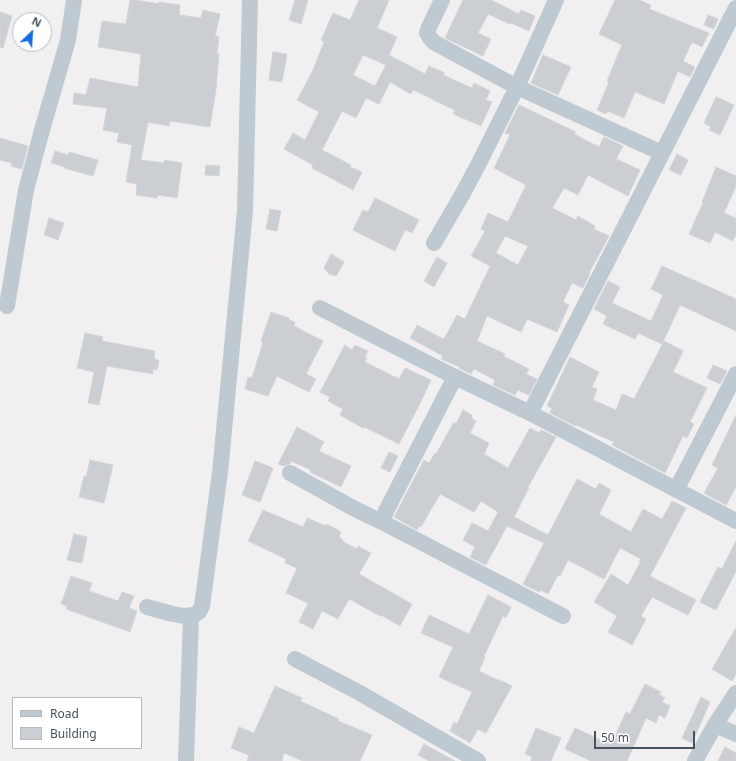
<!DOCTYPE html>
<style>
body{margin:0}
#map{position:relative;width:736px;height:761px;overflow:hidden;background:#f1efef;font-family:"Noto Sans",sans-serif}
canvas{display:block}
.legend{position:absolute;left:12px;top:697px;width:130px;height:52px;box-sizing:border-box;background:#fff;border:1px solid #b5babe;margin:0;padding:5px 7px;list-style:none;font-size:12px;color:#46525c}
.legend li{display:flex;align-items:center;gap:8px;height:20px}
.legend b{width:20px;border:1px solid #b5babe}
.north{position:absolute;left:12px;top:12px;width:40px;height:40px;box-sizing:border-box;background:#fff;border:1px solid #b5babe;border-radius:50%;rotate:25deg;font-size:11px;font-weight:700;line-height:16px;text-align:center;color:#46525c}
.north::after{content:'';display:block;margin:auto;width:14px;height:18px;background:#166ce3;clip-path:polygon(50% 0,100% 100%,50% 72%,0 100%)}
.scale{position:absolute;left:594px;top:731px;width:101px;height:18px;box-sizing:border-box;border:2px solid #46525c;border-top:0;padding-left:5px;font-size:12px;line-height:14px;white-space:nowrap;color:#46525c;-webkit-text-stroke:3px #fff;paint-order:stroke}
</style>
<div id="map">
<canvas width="736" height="761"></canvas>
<ul class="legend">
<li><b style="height:5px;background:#bfc9d1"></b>Road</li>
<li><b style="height:11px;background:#cbced3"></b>Building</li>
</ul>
<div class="north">N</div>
<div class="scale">50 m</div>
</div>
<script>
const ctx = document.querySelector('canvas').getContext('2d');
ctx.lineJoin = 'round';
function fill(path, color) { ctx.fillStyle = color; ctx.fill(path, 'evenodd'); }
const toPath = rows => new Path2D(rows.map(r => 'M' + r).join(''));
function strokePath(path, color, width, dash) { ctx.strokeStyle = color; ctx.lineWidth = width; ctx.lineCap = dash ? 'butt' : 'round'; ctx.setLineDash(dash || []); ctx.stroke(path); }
const building = toPath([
 [130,0,136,0,159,4,159,2,180,5,179,15,201,18,203,10,220,14,215,36,219,37,217,54,219,54,216,89,210,127,170,121,169,126,148,122,141,160,164,163,164,160,182,163,177,198,158,195,157,198,136,195,137,184,126,182,132,145,117,142,119,133,103,130,107,108,73,104,74,93,86,95,90,78,138,87,141,54,98,47,102,21,126,24,130,0],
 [295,0,308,0,301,24,289,20,295,0],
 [359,0,389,0,377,28,397,37,389,55,425,74,429,66,445,73,443,75,472,88,474,83,490,91,486,100,492,102,481,126,453,114,455,110,433,100,433,99,413,90,411,94,390,82,379,104,366,98,356,118,342,111,322,150,351,165,350,167,362,172,353,190,312,168,313,165,284,149,293,133,305,140,319,112,297,100,313,70,324,42,321,40,333,13,350,20,359,0],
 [363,55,386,65,375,86,353,75,363,55],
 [463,0,491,0,519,14,521,10,535,16,529,31,511,23,510,24,488,14,478,33,491,39,483,56,445,38,463,0],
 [615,0,639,0,651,5,649,9,709,33,702,47,692,42,683,61,695,67,690,77,678,71,664,104,635,92,624,118,608,111,606,114,597,110,609,82,607,81,622,45,599,34,615,0],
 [0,12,12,16,3,48,0,47,0,12],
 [708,15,718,19,714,29,704,25,708,15],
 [273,52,287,54,282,82,269,80,273,52],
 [543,55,571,67,558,95,531,83,543,55],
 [716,97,734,105,720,135,709,130,711,127,704,123,716,97],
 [519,105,576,132,574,134,599,147,604,137,623,146,616,159,640,170,628,196,588,175,578,195,564,188,552,208,576,220,578,216,595,226,594,229,609,236,589,273,590,274,583,288,572,283,563,302,569,305,557,332,527,319,521,332,487,316,477,341,505,354,503,356,529,369,526,374,537,379,529,395,518,390,515,395,493,385,495,380,474,369,471,374,459,368,460,367,441,359,443,356,410,338,417,325,443,339,443,338,444,339,457,315,465,319,490,266,471,256,485,231,481,229,488,213,508,222,526,185,494,168,510,135,505,133,519,105],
 [505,236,528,246,518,265,496,253,505,236],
 [0,138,28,146,22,169,11,166,12,163,0,160,0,138],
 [55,151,68,155,69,152,98,160,93,176,64,168,65,167,51,163,55,151],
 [677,154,688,160,681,175,669,170,677,154],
 [206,165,220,166,219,176,205,175,206,165],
 [716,167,736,176,736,186,724,213,736,218,736,234,733,241,715,232,710,243,689,234,703,203,702,202,716,167],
 [375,198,419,220,412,233,405,230,395,251,353,230,363,210,368,212,375,198],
 [270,209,281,211,277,231,266,229,270,209],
 [49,218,64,223,58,240,44,235,49,218],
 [331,254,344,262,336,276,329,274,324,268,331,254],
 [437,257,447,263,434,287,424,281,437,257],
 [662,266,736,299,736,331,680,305,662,344,638,333,635,339,603,324,607,316,594,309,608,281,620,287,612,303,651,321,663,295,651,289,662,266],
 [271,312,289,318,289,320,295,322,294,326,323,341,306,374,316,379,309,392,277,376,268,396,245,389,248,377,252,378,263,342,261,341,271,312],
 [85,333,103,337,102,341,155,351,154,358,159,361,157,370,153,369,153,374,107,366,99,405,88,403,94,372,77,368,85,333],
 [664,341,683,351,673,372,707,388,690,422,694,424,687,438,683,436,665,473,612,445,614,442,576,425,575,426,550,413,552,408,547,406,570,357,599,372,592,387,597,389,593,400,616,410,622,394,634,399,664,341],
 [345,345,352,350,355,345,368,351,365,357,367,358,365,362,399,379,405,368,431,380,417,410,417,409,399,444,364,427,363,428,340,415,343,409,328,401,330,397,320,392,345,345],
 [713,365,727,371,720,384,707,378,713,365],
 [463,410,472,415,471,418,476,421,470,433,489,443,484,454,508,468,530,428,539,433,541,430,556,437,528,487,529,488,514,517,548,535,577,479,596,489,599,483,611,490,599,514,631,532,643,509,662,519,672,501,686,508,650,576,696,600,688,615,652,597,641,616,646,619,632,645,608,632,617,616,594,602,611,574,628,585,640,563,639,562,641,559,620,548,604,579,568,560,560,576,558,575,548,594,540,590,539,592,523,584,544,543,507,526,486,565,470,557,475,547,463,540,472,523,488,531,498,512,481,501,474,512,440,494,421,527,419,526,417,530,394,517,424,460,429,463,435,453,436,454,454,422,456,424,463,410],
 [736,415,736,487,726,505,704,493,718,468,712,465,736,415],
 [297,427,324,442,319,451,351,466,341,487,310,472,311,470,291,461,290,464,285,465,284,466,278,464,297,427],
 [389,452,398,456,390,472,381,468,389,452],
 [90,460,113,465,104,503,79,497,84,476,86,477,90,460],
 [255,461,273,468,260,502,242,495,255,461],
 [263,510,303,527,307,518,326,526,327,524,341,532,339,536,345,543,357,549,358,546,371,553,359,574,412,604,400,626,381,615,380,616,349,599,338,619,322,611,313,629,299,622,308,603,286,593,297,568,285,563,286,559,248,541,263,510],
 [74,534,87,537,82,563,67,560,74,534],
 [736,541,736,571,716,610,700,602,718,567,722,569,736,541],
 [71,576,92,583,89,591,118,601,122,592,134,596,129,608,137,611,130,632,66,609,67,606,61,604,71,576],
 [488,595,511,607,506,618,503,616,484,656,485,657,479,671,500,681,500,680,512,686,486,733,478,729,470,743,450,731,454,722,457,724,472,692,439,677,453,647,421,633,429,615,469,634,488,595],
 [736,628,736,674,732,681,712,669,736,628],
 [645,684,661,692,659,695,665,697,662,702,670,706,665,718,659,715,656,723,646,718,627,761,591,761,565,749,575,728,611,745,626,712,630,714,645,684],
 [275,686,302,698,300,701,339,719,338,721,372,735,360,761,303,761,284,753,282,761,247,761,249,755,231,748,239,727,254,733,275,686],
 [701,697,710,702,692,743,682,738,701,697],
 [536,728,561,738,551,761,531,761,532,757,525,754,536,728],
 [424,744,455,761,429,761,418,755,424,744],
 [725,747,736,753,736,761,718,761,725,747]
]);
const minor = toPath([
 [442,0,429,27,427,33,430,38,435,43,517,87,662,153],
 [434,243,462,195,478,165,517,87,556,0],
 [7,306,26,190,42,130,68,40,74,0],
 [320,308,455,377,530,413,736,521],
 [530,413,736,8],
 [290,473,355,509,382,522,386,511,455,377],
 [676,490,736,374],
 [382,522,563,616],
 [147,607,173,614,184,616,194,615,199,612,202,606,220,472,245,211,250,0],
 [295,659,358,692,478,761],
 [715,725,736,734],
 [186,761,191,616],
 [695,761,715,725,736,693]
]);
fill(building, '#cbced3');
strokePath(building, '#d3d5da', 1);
strokePath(minor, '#bfc9d1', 16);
</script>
